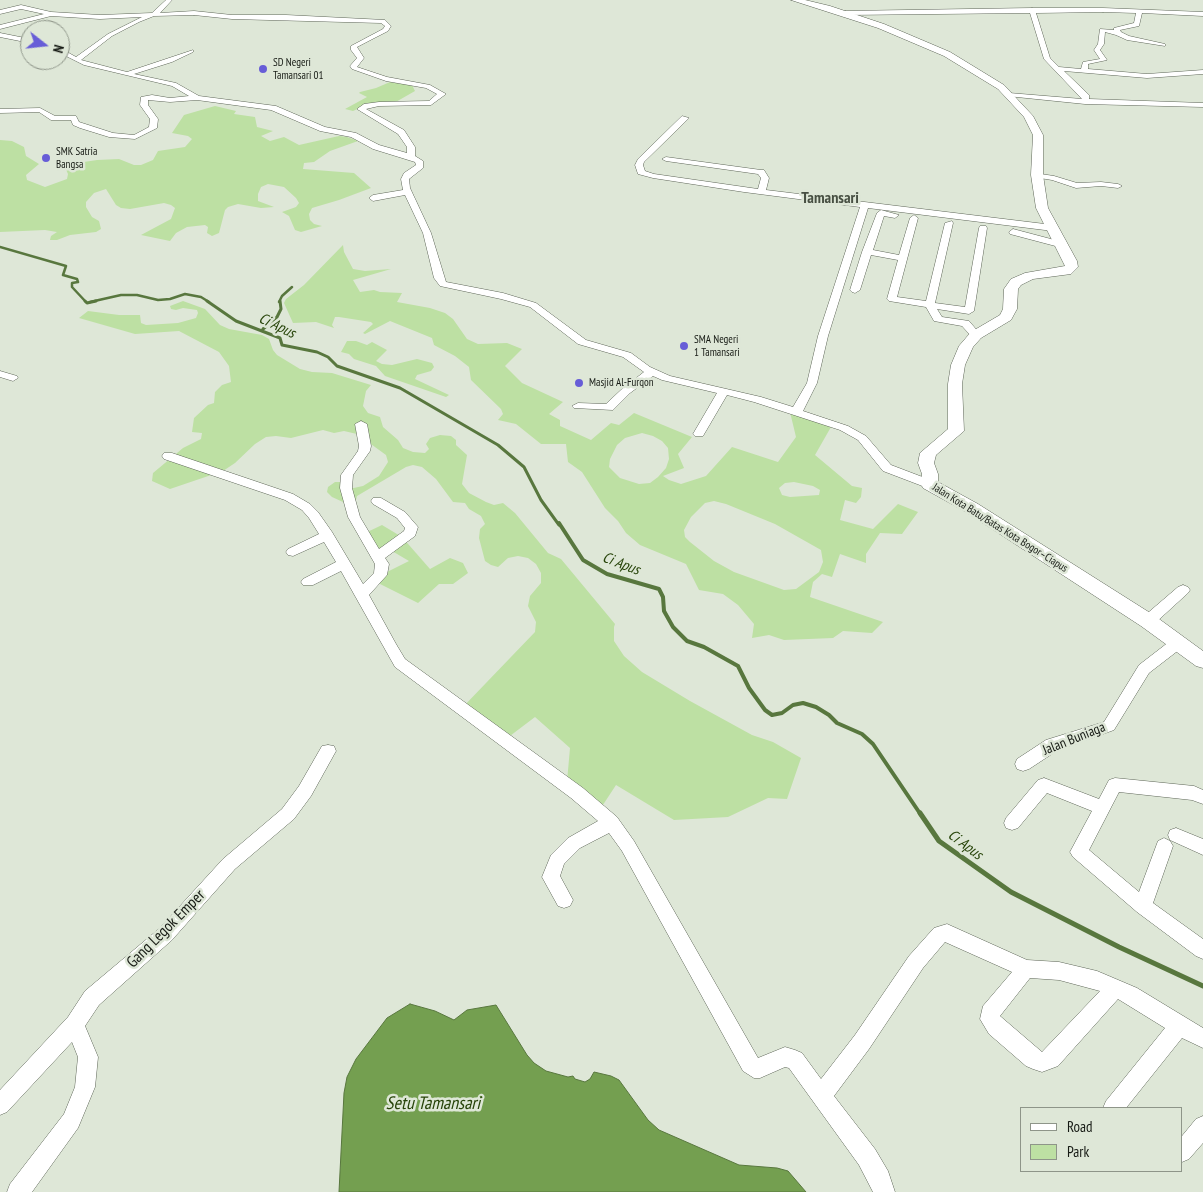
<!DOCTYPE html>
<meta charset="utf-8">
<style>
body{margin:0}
#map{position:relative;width:1203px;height:1192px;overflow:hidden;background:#dee7d7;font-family:"PT Sans Narrow",sans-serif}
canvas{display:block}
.legend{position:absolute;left:1020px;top:1107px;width:162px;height:65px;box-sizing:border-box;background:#dee7d7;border:1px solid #8e9589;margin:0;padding:6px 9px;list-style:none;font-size:15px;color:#161a14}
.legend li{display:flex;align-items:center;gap:10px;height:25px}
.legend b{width:25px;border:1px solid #8e9589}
.north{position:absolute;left:20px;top:20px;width:50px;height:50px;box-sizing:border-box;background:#dee7d7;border:1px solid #8e9589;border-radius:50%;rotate:106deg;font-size:14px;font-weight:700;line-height:20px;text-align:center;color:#161a14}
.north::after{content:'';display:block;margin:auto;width:18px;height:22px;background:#675dd7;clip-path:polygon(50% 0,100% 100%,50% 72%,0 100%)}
</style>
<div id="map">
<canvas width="1203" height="1192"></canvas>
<ul class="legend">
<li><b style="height:6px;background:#fff"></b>Road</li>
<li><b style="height:14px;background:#bde0a3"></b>Park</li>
</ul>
<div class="north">N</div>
</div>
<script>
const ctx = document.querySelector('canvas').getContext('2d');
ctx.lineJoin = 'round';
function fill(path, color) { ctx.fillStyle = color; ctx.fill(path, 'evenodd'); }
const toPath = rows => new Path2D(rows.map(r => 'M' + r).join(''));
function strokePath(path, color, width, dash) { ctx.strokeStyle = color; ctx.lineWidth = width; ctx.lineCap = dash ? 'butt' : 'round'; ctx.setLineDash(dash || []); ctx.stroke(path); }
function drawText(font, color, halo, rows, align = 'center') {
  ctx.font = font + ' "PT Sans Narrow",sans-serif'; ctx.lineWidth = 5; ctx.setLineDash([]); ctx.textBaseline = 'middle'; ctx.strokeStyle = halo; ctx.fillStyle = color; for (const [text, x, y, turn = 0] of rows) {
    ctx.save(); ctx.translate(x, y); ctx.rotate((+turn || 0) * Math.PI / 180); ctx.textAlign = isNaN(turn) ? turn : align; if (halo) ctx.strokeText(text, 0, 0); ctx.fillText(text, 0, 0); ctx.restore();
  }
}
const green = toPath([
 [390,82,412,85,415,91,394,103,364,106,353,111,345,109,367,97,359,93,360,92,376,88],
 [215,106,236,111,234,114,255,117,257,127,273,131,261,136,270,141,284,137,299,145,339,136,347,137,358,141,330,151,314,162,304,163,303,169,354,173,371,188,339,200,312,208,309,214,310,220,314,224,322,226,301,232,295,230,289,216,282,212,296,207,299,203,296,198,284,187,268,184,261,187,258,194,258,201,274,207,261,208,238,204,228,207,225,210,219,233,212,236,207,233,208,227,205,225,187,227,176,233,170,241,141,235,171,219,175,208,171,205,164,203,130,209,121,208,116,205,106,189,94,193,86,202,86,207,92,217,99,221,101,229,96,232,70,235,57,240,50,240,51,236,57,232,45,230,0,232,0,140,12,141,24,147,26,156,39,164,26,175,27,180,45,187,67,179,68,174,64,165,97,160,119,159,134,165,141,165,153,160,158,151,185,147,192,139,188,136,172,133,184,115],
 [343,245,344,252,353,269,365,271,391,269,353,280,360,292,374,290,380,292,402,293,397,302,430,308,445,313,453,319,467,339,478,344,507,343,522,349,505,366,522,383,563,402,549,414,560,420,560,426,591,440,611,423,619,425,634,413,692,437,678,454,684,468,663,476,669,480,681,484,706,476,732,447,778,462,796,437,790,412,831,427,815,455,852,486,862,488,861,497,856,503,845,500,840,520,873,529,898,504,918,512,902,534,880,533,866,554,866,563,840,554,832,577,822,574,813,582,810,597,883,622,872,633,843,631,833,638,784,640,769,635,752,638,754,624,738,605,723,594,699,590,686,564,640,545,626,533,618,521,605,508,582,472,568,462,566,444,541,444,516,424,498,420,503,414,501,409,471,380,469,367,455,356,434,345,432,338,390,321,365,334,363,333,373,324,371,322,339,317,335,317,332,325,334,328,316,322,293,323,284,303,286,299,304,285],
 [642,433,653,436,662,441,668,448,669,459,666,468,658,477,650,483,639,484,620,478,609,467,610,459,617,445,625,438],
 [794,482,813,486,820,490,819,495,790,497,782,495,779,488,785,483],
 [714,501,726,504,775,524,821,550,823,562,819,572,796,589,784,590,734,572,714,561,690,542,685,537,684,530,691,517,705,503],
 [183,301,205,309,220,325,229,329,262,335,269,339,273,350,277,355,300,369,312,372,332,373,371,385,366,391,363,406,368,413,380,417,383,427,398,440,403,448,413,452,425,453,429,449,426,444,430,438,440,435,451,436,456,440,456,445,467,455,462,484,469,493,486,502,494,505,503,503,515,513,548,553,561,559,615,624,614,627,614,641,624,656,642,672,690,701,752,735,773,742,801,758,787,799,768,798,728,817,674,820,616,785,597,814,566,793,570,748,535,717,502,742,461,709,535,632,536,622,528,606,530,596,541,583,541,573,536,564,528,558,518,556,508,558,498,567,491,565,485,561,479,538,480,529,485,524,481,516,469,509,465,503,453,502,436,479,422,467,413,465,406,467,357,496,354,507,332,497,327,492,328,487,335,482,342,482,349,489,363,486,379,476,388,462,386,455,357,434,344,431,334,433,323,430,291,438,276,436,266,437,255,444,235,463,223,471,170,489,152,481,153,473,183,448,201,439,202,433,192,432,194,418,208,405,214,403,215,392,222,385,231,382,229,366,219,352,179,331,135,334,79,318,88,311,119,315,140,315,141,323,146,325,178,323,196,318,198,313,197,310,183,308,176,310,171,309,170,306],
 [347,341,356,341,367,345,372,342,387,350,376,361,382,364,392,365,417,359,432,363,434,367,431,371,417,375,415,379,449,395,446,397,385,376,376,366,354,359,349,354,341,352],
 [382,525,402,537,430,569,450,558,463,563,468,573,453,584,439,584,418,603,376,582,381,575,409,561,392,551,374,555,361,535]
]);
const water = toPath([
 [410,1004,435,1011,454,1020,467,1010,496,1005,527,1055,534,1063,546,1071,568,1077,573,1076,575,1079,585,1082,590,1079,594,1072,611,1076,619,1080,648,1120,659,1130,739,1165,777,1168,788,1171,806,1192,339,1192,344,1093,347,1077,356,1059,387,1018,410,1004]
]);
const streamFar3 = toPath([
 [0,247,66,266,63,275,77,279,78,282,72,283,72,287,86,302],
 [90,302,121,295,137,295,158,300,170,299,185,294,201,297,209,302],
 [279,302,282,296,292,287]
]);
const streamFar2 = toPath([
 [85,301,87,303,96,301],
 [207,301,236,321,280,338,282,345,317,352,328,357,337,366,400,388,498,445,524,467,541,500,559,525],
 [263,329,277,317,281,309,280,301]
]);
const streamFar1 = toPath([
 [559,523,583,560,607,574,659,589,663,597,664,611,673,627,687,641,704,647,738,666,749,688,765,710,772,715,782,713,793,705,803,703,816,707,829,715,837,723,862,734,873,744,921,815]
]);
const stream = toPath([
 [920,813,939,841,1011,892,1119,947,1203,986]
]);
const minor = toPath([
 [166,0,172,0,160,13,194,11,232,15,286,15,385,20,391,26,388,31,357,47,364,58,357,67,387,77,430,85,446,94,431,105,379,106,366,109,404,130,415,147,415,156,423,161,423,168,409,179,410,188,431,233,446,282,503,293,536,303,586,340,631,353,650,367,670,376,761,397,793,407,807,383,818,336,860,207,744,192,653,178,638,174,635,165,638,159,682,116,689,118,644,162,643,165,645,171,654,174,758,189,761,178,758,174,666,161,662,159,666,157,761,170,764,170,769,178,766,190,1053,225,1057,228,1053,231,868,208,828,336,817,383,803,411,848,426,866,436,891,465,933,481,935,484,933,487,925,487,883,471,858,440,840,430,754,402,727,395,703,436,695,436,693,434,717,393,662,380,653,376,630,393,613,410,574,408,572,406,578,403,606,404,622,389,644,372,623,357,578,344,530,307,501,299,440,286,434,278,423,233,405,195,373,201,369,198,373,195,403,190,401,179,404,173,416,165,415,162,373,149,351,137,320,131,271,110,197,100,170,102,148,100,148,105,158,119,157,128,135,139,109,137,80,128,73,125,71,120,51,120,39,112,0,113,0,109,40,108,55,116,76,116,79,122,113,133,134,135,149,127,150,119,140,105,141,97,152,95,170,98,189,96,172,86,84,65,60,53,60,48,76,57,108,34,142,17,100,19,51,16,0,29,0,25,44,14,21,9,0,14,0,10,21,5,51,12,100,15,152,13,166,0],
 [194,15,232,19,381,23,385,26,383,29,351,46,351,50,357,58,350,66,352,69,386,81,426,88,437,94,429,101,379,102,364,104,357,109,398,134,407,147,407,153,379,145,356,133,325,127,276,106,199,96,176,83,134,74,172,62,193,52,193,50,127,72,81,60,112,36,139,22,154,16,194,15],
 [1032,8,1103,8,1203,12,1203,16,1142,13,1139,26,1120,30,1121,32,1129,36,1165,44,1165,46,1127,40,1116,35,1105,32,1104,44,1100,50,1107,60,1088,64,1088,69,1147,74,1203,70,1203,74,1147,78,1064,71,1089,95,1089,99,1203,103,1203,107,1085,104,1007,96,1007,94,1009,93,1082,99,1044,59,1030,13,845,15,842,13,845,11,1032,8],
 [1103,12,1136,13,1134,23,1114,28,1114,30,1100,29,1098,44,1094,50,1100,59,1083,62,1081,69,1059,67,1050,58,1036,13,1103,12],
 [0,33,30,39,30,43,0,37,0,33],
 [1034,173,1054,176,1077,183,1101,182,1118,184,1122,186,1118,188,1101,186,1076,188,1052,180,1034,177,1034,173],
 [881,210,899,215,895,218,884,216,873,250,899,255,910,218,914,215,918,218,897,297,926,301,945,223,952,221,953,223,935,303,965,307,979,228,980,226,986,226,987,228,974,311,969,314,937,309,942,317,969,321,981,335,980,337,972,337,962,326,934,321,926,307,889,301,887,299,898,260,871,255,860,290,855,293,852,292,850,290,862,252,877,213,881,210],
 [1013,229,1066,243,1068,245,1063,248,1010,234,1009,232,1013,229],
 [0,371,17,376,18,378,13,381,0,377,0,371],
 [361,421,367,424,371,446,370,451,353,475,352,488,360,517,379,549,404,531,405,528,397,518,373,504,371,501,373,498,381,498,405,512,418,527,415,536,385,558,389,564,387,575,369,595,396,644,405,659,583,788,617,817,634,841,758,1058,785,1047,795,1050,802,1053,821,1079,855,1035,909,956,934,928,947,924,1027,960,1059,962,1097,971,1137,988,1203,1028,1203,1048,1182,1038,1126,1108,1103,1108,1106,1101,1165,1028,1118,999,1058,1066,1042,1072,1033,1069,1026,1066,989,1034,980,1019,983,1006,1012,972,945,942,923,968,869,1049,834,1096,875,1149,888,1171,895,1192,873,1192,859,1165,789,1068,785,1067,760,1078,754,1078,743,1071,622,851,609,833,580,848,564,864,560,876,573,900,570,906,564,908,558,906,542,877,551,855,568,838,598,821,571,798,395,667,341,571,313,585,303,585,301,582,303,579,336,562,324,542,293,556,288,555,286,552,288,549,319,534,309,518,302,510,285,500,164,459,162,456,164,453,172,453,293,494,310,504,318,512,332,532,363,584,374,573,375,564,348,517,340,488,341,475,358,451,359,446,355,424,361,421],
 [1030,978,1059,980,1100,991,1042,1052,1000,1016,1030,978],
 [1183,585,1188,587,1190,590,1188,593,1153,625,1143,625,1141,621,1143,617,1178,587,1183,585],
 [1179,637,1184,638,1186,642,1184,646,1149,673,1114,730,1058,750,1029,769,1023,771,1017,769,1015,764,1017,759,1046,740,1104,722,1139,665,1174,638,1179,637],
 [328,745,334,746,336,751,311,796,294,819,235,869,172,940,99,1005,85,1026,98,1057,95,1087,78,1128,32,1192,7,1192,10,1184,64,1114,75,1087,78,1057,72,1042,7,1112,0,1115,0,1090,68,1017,85,991,160,928,223,859,282,809,299,786,322,746,328,745],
 [1044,778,1099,799,1109,780,1115,778,1194,786,1203,790,1203,804,1192,800,1119,792,1089,850,1139,892,1158,841,1164,838,1170,841,1173,846,1153,903,1203,939,1203,959,1196,956,1137,912,1073,857,1070,852,1092,811,1047,793,1018,828,1012,830,1006,828,1004,823,1006,818,1038,780,1044,778],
 [1176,828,1203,839,1203,855,1170,840,1168,835,1170,830,1176,828],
 [1203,1116,1203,1143,1189,1159,1182,1162,1182,1136,1196,1119,1203,1116]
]);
const secondary = toPath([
 [791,0,805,0,830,6,884,24,950,52,1004,85,1033,116,1043,135,1043,175,1048,208,1077,261,1078,267,1071,274,1033,279,1021,285,1018,289,1017,309,1011,320,981,338,973,347,965,365,962,384,964,431,936,455,934,463,938,474,938,482,978,504,1155,616,1203,651,1203,668,1196,666,1141,626,966,512,923,488,921,484,922,474,918,463,920,453,948,429,948,384,951,365,959,346,971,332,1000,315,1003,309,1004,289,1011,279,1025,273,1065,266,1036,208,1031,175,1033,135,1024,117,998,89,944,56,878,28,791,0]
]);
const markers = [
 [263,69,5,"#675dd7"],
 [46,158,5,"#675dd7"],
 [684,346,5,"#675dd7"],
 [579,383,5,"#675dd7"]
];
const farPoinames = [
 ["SD Negeri",273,63],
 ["Tamansari 01",273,76],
 ["SMK Satria",56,152],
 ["Bangsa",56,165],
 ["SMA Negeri",694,340],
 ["1 Tamansari",694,353],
 ["Masjid Al-Furqon",589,383]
];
const farStreetnames = [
 ["Jalan Kota Batu/Batas Kota Bogor–Ciapus",1000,528,32]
];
const streetNames = [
 ["Jalan Buniaga",1074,739,-22]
];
const waterNames = [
 ["Ci Apus",277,326,26],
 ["Ci Apus",621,564,21],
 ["Ci Apus",965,845,37]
];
const farDistrictnames = [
 ["Tamansari",830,198]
];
const nearStreetnames = [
 ["Gang Legok Emper",166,929,-45]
];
const nearWaternames = [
 ["Setu Tamansari",433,1104]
];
fill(green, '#bde0a3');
fill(water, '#749f50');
strokePath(water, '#58773e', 1);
strokePath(streamFar3, '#58773e', 2.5);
strokePath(streamFar2, '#58773e', 3);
strokePath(streamFar1, '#58773e', 4);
strokePath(stream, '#58773e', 5);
strokePath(minor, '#5e6658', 1);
strokePath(secondary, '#5e6658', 1);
fill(minor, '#fff');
fill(secondary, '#fff');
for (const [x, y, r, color] of markers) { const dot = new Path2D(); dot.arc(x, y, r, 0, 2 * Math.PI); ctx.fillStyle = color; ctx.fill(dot); strokePath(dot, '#dee7d7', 2); }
drawText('11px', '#161a14', '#dee7d7', farPoinames, 'left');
drawText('11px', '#161a14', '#dee7d7', farStreetnames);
drawText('14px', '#161a14', '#dee7d7', streetNames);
drawText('italic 15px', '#274409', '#dee7d7', waterNames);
drawText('bold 16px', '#485043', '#dee7d7', farDistrictnames);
drawText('16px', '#161a14', '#dee7d7', nearStreetnames);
drawText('italic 18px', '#274409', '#dee7d7', nearWaternames);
</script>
